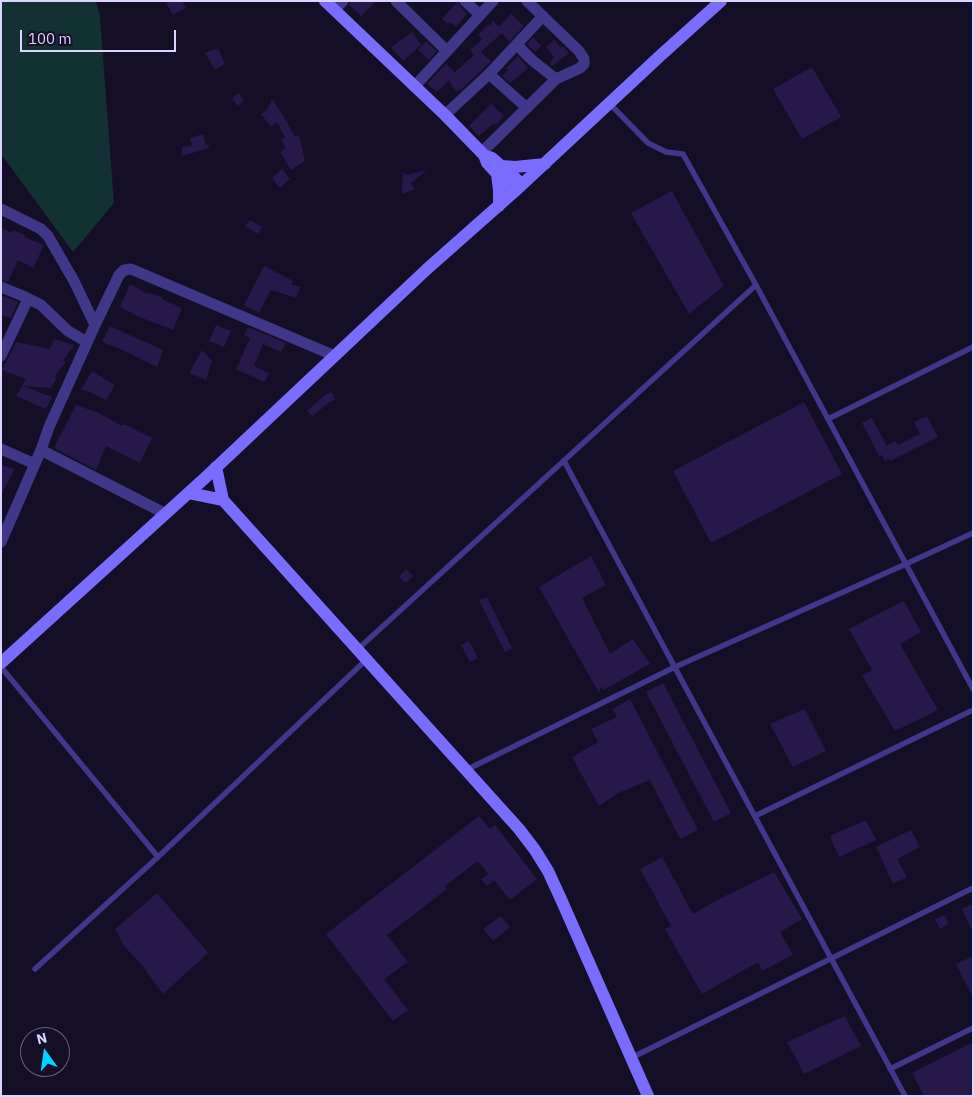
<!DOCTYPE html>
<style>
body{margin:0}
#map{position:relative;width:974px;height:1097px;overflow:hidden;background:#140e27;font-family:"IBM Plex Sans",sans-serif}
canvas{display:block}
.frame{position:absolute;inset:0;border:2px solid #dcd5ff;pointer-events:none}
.north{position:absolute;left:20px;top:1027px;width:50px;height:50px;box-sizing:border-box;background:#140e27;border:1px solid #645e7d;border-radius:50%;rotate:346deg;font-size:14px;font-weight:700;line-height:20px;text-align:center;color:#dcd5ff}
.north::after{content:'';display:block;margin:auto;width:18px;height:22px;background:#01d3ff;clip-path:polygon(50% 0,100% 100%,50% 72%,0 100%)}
.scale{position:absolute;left:20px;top:30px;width:156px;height:22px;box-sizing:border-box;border:2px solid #dcd5ff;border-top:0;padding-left:6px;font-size:15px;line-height:18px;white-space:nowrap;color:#dcd5ff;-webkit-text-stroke:4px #140e27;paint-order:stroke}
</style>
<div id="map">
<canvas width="974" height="1097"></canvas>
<div class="frame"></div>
<div class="north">N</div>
<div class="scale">100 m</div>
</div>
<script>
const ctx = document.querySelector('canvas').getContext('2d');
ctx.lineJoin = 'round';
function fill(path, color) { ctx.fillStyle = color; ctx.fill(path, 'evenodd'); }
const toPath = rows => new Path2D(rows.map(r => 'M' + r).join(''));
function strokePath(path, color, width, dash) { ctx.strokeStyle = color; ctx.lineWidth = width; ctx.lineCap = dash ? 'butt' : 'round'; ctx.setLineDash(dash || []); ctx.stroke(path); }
const green = toPath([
 [1,1,96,1,100,17,114,203,73,252,1,154]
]);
const building = toPath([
 [165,1,182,1,186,8,173,15],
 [350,1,376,1,361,16,349,5],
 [458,1,460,6,467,14,456,27,450,22,448,24,442,19],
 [511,14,524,26,509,42,502,33,481,52,491,61,462,89,456,92,449,80,437,92,427,84,446,64,455,72,474,55,470,50,482,39,478,35,488,24,489,26,493,21,499,27],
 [412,32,421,45,403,61,391,47],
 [533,37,541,46,535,52,527,44],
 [554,40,561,48,563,46,569,53,552,66,549,64,554,57,546,47],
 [426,41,437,51,429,60,418,50],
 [218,48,225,64,215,70,205,53],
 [518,56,528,68,510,83,502,76,508,70,506,68],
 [812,67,841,117,802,139,773,89],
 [239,93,244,101,238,106,232,98],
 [272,99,286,120,295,137,299,136,305,161,291,170,280,152,286,148,281,140,285,138,277,122,271,127,261,114,267,110],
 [491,104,504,116,496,125,494,123,479,136,469,126],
 [203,134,206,145,209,145,209,148,182,156,182,147,192,146,190,138],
 [282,169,290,179,280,188,272,178],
 [427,170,411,183,414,189,403,194,402,190,403,171,405,175],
 [672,191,724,286,689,314,631,213],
 [250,220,262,227,258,234,245,226],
 [1,228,12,233,13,230,25,235,24,237,44,245,33,268,18,260,8,282,1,280],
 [264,266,293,281,291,284,300,287,296,298,271,290,259,313,244,305],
 [130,284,148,294,149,293,162,297,162,299,182,308,173,330,137,316,120,307],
 [1,295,18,302,11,318,1,315],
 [216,325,231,331,224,347,209,341],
 [110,326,163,350,157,367,125,351,102,342],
 [248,327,286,343,281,352,263,344,254,366,269,373,265,382,236,369,250,338,244,335],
 [54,339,74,345,63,361,66,362,54,377,57,377,51,388,22,386,26,379,2,370,16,342,50,349],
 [202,350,212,361,206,380,189,373],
 [92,371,115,385,106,400,88,391,81,390],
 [22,386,52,397,46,409,16,396],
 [332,392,335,400,330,402,312,416,307,411,325,395],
 [804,402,842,474,711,543,673,471],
 [76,405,99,413,122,426,124,424,152,438,140,463,106,446,96,470,54,448],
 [927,416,938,437,890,461,889,459,885,461,882,455,879,456,862,423,872,418,887,446,896,441,898,445,920,434,914,422],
 [1,465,15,469,1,494],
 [591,556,606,585,582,598,610,654,633,639,650,664,603,690,601,686,599,693,539,587],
 [406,569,413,576,406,583,399,577],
 [487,597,512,648,505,652,479,600],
 [904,601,921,632,900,644,938,710,895,731,862,675,872,670,849,629],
 [469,641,478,658,470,662,461,645],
 [663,683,731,813,714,822,646,692],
 [630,699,698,830,680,839,650,780,618,793,599,806,572,757,598,742,591,729,617,717,612,709],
 [805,709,826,751,793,767,770,724],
 [479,816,490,829,495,825,537,879,510,900,494,880,487,886,481,879,488,874,478,861,445,886,447,889,387,935,408,962,384,979,408,1010,393,1021,326,934],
 [866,820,876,840,839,857,830,836],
 [911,830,920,847,897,859,907,877,893,884,876,847],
 [662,857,693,914,721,898,774,872,802,919,780,932,793,955,762,971,758,962,702,994,665,929,671,926,640,869],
 [157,893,208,953,163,994,142,965,124,946,115,929],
 [973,904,973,933,962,909],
 [944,915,949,924,940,929,935,919],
 [501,916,510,927,493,941,483,929],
 [973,956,973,997,956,964],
 [845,1016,861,1046,804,1074,787,1042],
 [973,1042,973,1096,924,1096,912,1073]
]);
const lane = toPath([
 [610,104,648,143,666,152,683,154,756,285,973,689],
 [828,419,973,347],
 [564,461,905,1096],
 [358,649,756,285],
 [1,667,158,857],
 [466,770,675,667,906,564,973,533],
 [755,816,973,710],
 [35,969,158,857,367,659],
 [631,1058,973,888],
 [890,1069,973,1028]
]);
const street = toPath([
 [396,1,447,51],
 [465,1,480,15],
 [334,10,343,1],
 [517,45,532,60,556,79],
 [489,74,527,108],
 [414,87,493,1],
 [445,115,489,74,543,16],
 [481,153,556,79,580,68,584,64,584,59,579,51,527,1],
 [1,209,41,229,48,236,74,281,95,325,119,275,124,270,131,269,335,356],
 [1,287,23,296,41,305,68,331,87,342],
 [1,356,28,299],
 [1,449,35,464],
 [41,450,166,514],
 [1,542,41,450,49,427,95,325]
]);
const secondary = toPath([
 [325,1,445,115,484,155,487,163,514,192],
 [486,156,492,158,522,184],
 [502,166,515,167,545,164],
 [497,174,499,190,499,206],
 [216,467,223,500,519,829,535,850,548,871,560,897,648,1096],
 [189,493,223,500],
 [1,663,206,477,427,269,514,192,661,55,721,1]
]);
fill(green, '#113132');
fill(building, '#261949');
strokePath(lane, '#403789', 5.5);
strokePath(street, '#403789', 11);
strokePath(secondary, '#7a6cff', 12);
</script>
